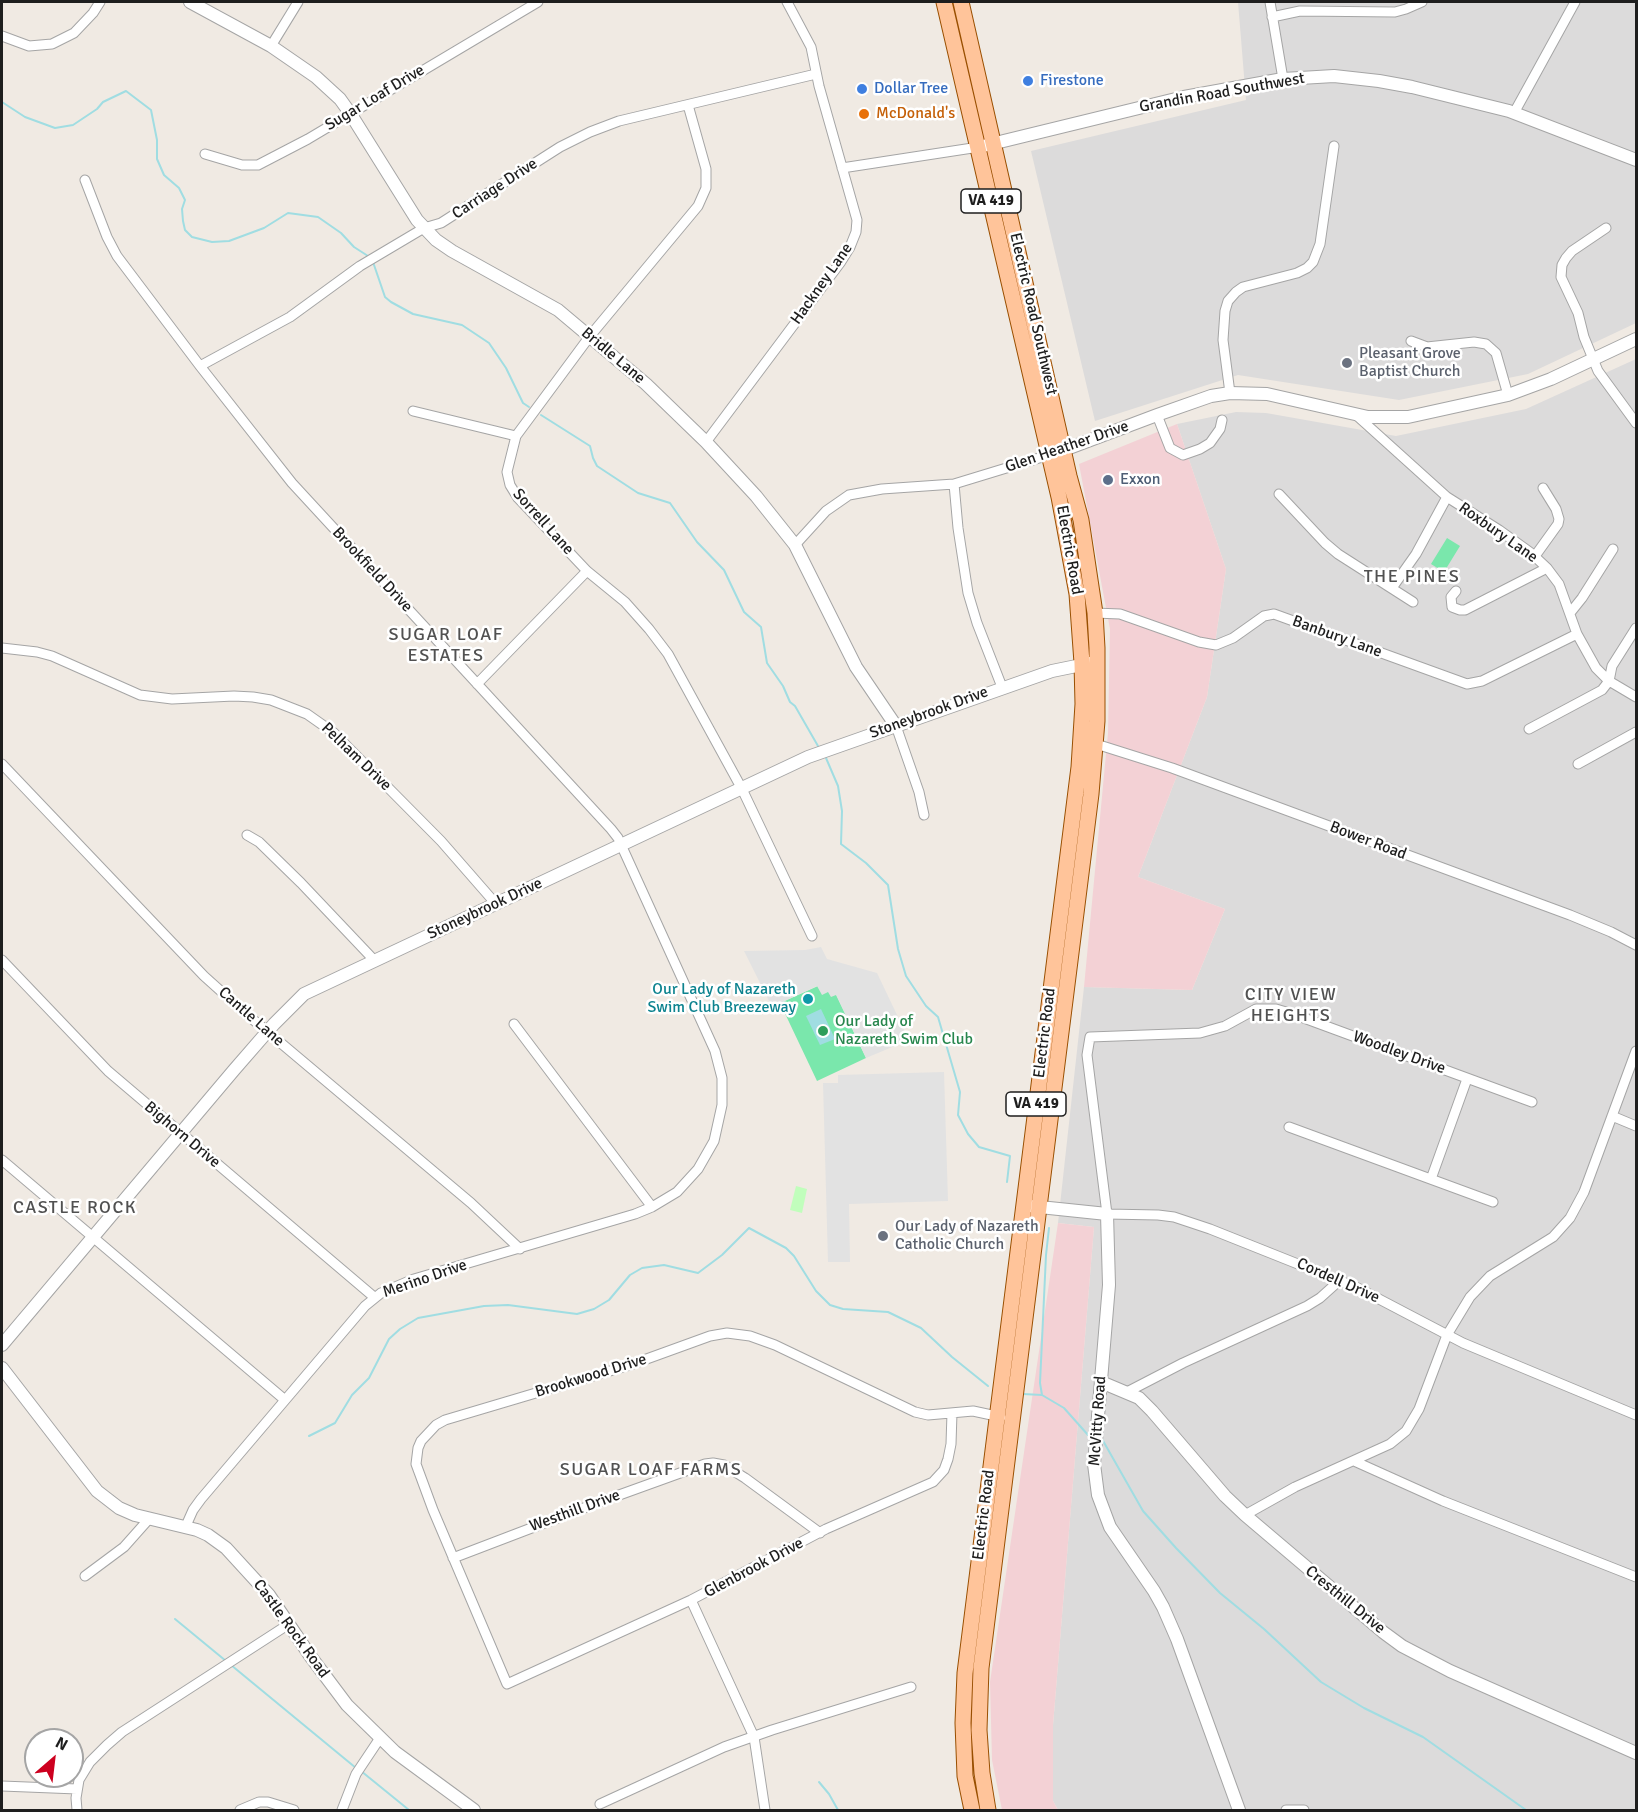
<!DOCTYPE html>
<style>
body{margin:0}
#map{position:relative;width:1638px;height:1812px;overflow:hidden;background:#f0eae3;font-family:Signika,sans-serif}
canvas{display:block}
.frame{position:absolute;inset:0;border:3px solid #1e1e1e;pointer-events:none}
.north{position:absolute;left:24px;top:1728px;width:60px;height:60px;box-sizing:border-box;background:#fff;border:2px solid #a5a5a5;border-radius:50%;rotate:28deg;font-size:16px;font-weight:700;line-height:24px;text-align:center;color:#1e1e1e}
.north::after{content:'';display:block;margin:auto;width:21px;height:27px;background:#cd001f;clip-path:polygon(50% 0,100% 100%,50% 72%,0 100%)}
</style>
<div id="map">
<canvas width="1638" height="1812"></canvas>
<div class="frame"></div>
<div class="north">N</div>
</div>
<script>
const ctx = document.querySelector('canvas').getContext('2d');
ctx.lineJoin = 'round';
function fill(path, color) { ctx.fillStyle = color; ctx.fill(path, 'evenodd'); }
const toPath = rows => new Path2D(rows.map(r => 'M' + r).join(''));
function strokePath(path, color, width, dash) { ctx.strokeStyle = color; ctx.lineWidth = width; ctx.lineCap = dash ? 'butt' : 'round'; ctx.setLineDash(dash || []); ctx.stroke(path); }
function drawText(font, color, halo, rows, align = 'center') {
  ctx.font = font + ' Signika,sans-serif'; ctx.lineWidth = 5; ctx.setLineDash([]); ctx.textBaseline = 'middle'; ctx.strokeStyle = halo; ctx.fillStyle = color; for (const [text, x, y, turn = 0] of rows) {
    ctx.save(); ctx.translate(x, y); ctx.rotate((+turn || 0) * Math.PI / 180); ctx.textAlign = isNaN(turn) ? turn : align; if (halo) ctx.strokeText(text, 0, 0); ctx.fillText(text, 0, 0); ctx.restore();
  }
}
const residential = toPath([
 [1238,2,1636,2,1636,323,1528,374,1399,400,1238,375,1095,421,1031,151,1246,100],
 [1636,359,1636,1810,1058,1810,1053,1801,1053,1725,1094,1227,1058,1223,1084,987,1192,990,1225,909,1138,877,1207,697,1226,569,1177,424,1236,412,1266,413,1396,436,1526,409]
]);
const commercial = toPath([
 [1177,424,1226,569,1207,697,1138,877,1225,909,1192,990,1084,987,1108,733,1110,629,1079,464],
 [1058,1223,1094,1227,1053,1725,1053,1801,1058,1810,1002,1810,992,1760,990,1682]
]);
const park = toPath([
 [796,1186,807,1189,802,1213,790,1210]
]);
const pitch = toPath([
 [1447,538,1460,546,1444,572,1431,564],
 [818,986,836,994,866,1058,817,1081,780,1003]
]);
const parking = toPath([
 [821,947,827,959,877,973,909,1040,866,1058,836,995,831,997,828,992,822,995,817,986,772,1007,744,951,805,950],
 [944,1072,948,1201,849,1204,850,1262,828,1262,823,1083,838,1083,838,1075]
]);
const water = toPath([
 [821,1009,835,1039,820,1045,806,1016]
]);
const stream = toPath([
 [2,102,25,117,55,128,73,125,97,109,103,102,126,91,151,110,157,140,157,159,164,175,179,188,185,200,182,209,183,221,185,230,192,237,212,242,229,241,264,228,288,213,318,217,341,233,354,247,368,256],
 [373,262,385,297,391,302,413,314,462,325,489,343,506,368,523,403,529,407],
 [541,415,590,446,593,458,597,466,638,493,670,503,697,542,724,570,744,612,761,627,767,663,783,686,790,702,795,706,818,746],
 [826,758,838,786,842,811,841,844,866,863,888,885,898,949,906,976,926,1006,938,1017,960,1092,958,1115,968,1134,979,1147,1010,1156,1007,1182],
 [1023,1394,1042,1395,1064,1408,1088,1435],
 [1042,1395,1040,1383,1046,1255,1049,1228],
 [309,1436,335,1423,352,1395,369,1378,389,1339,400,1329,418,1318,484,1306,508,1305,577,1314,594,1309,609,1300,630,1275,642,1268,664,1265,698,1273,722,1255,749,1228,786,1248,794,1256,816,1291,830,1305,843,1309,888,1312,921,1328,952,1357,988,1386],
 [1102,1439,1143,1511,1176,1548,1220,1593,1264,1629,1321,1682,1364,1708,1423,1737,1526,1810],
 [175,1619,226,1661],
 [231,1665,356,1768],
 [361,1771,409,1810],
 [819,1782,829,1794,838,1810]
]);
const minor = toPath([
 [1270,2,1283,79],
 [1272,17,1300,11,1395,12,1406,9,1422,2],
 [2,36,29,46,52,44,74,33,93,13,100,2],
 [271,46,298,2],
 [688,105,706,169,706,188,698,206,590,336,516,436,507,472,510,485,518,498,587,571,625,602,649,629,668,654,742,789,812,936],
 [1514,113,1575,2],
 [205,154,242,165,258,165,308,139,538,2],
 [842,168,979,147],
 [85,180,107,237,117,256,200,366,292,483,611,829,618,838,715,1051,722,1078,722,1105,714,1141,698,1169,677,1192,652,1207,635,1214,414,1279,381,1293,365,1306,201,1499,193,1510,185,1528],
 [1606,228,1572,251,1566,258,1562,265,1561,277,1578,313,1584,337,1598,371,1636,423],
 [1411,341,1427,347,1474,342,1486,344,1496,353,1508,395],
 [200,366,290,317,360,266,424,228,441,223,560,147,590,132,619,121,816,74],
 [1230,393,1223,340,1225,311,1228,301,1236,292,1243,287,1297,273,1307,268,1313,262,1320,244,1334,146],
 [413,411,516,436],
 [1355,414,1447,497,1499,530,1531,553,1547,568,1559,584,1577,634,1596,668,1609,681,1636,697],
 [1157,415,1170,448,1183,455,1200,449,1210,443,1220,429,1222,420],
 [706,442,840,263,850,247,856,232,857,220,819,86,811,47,787,2],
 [954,484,958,528,968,593,977,623,1002,687],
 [1279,494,1325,543,1338,554,1413,602],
 [795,545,826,511,849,495,882,489,954,484,1049,455],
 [1535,556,1558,524,1559,519,1556,509,1543,488],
 [1392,588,1416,554,1447,497],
 [1456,591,1451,597,1452,607,1460,610,1465,610,1547,568],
 [1095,613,1120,614,1199,642,1216,645,1233,638,1264,616,1274,614,1467,684,1482,681,1577,634],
 [1570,613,1582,598,1613,549],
 [2,648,37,652,52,656,140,695,172,699,234,696,253,697,271,700,307,714,334,733,441,841,496,904],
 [477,684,587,571],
 [896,726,919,792,924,815],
 [1529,729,1602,690,1609,681,1612,666,1636,628],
 [1096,744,1172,768,1570,915,1611,932,1636,945],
 [2,764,204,976,244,1012,471,1203,520,1249],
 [1578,764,1636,732],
 [247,835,259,842,301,883,374,960],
 [2,960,108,1071,374,1297],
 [514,1024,652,1207],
 [1532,1102,1293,1014,1276,1009,1256,1009,1225,1026,1200,1033,1090,1037,1087,1055,1107,1214,1158,1215,1174,1217,1210,1229,1358,1288,1463,1343,1636,1415],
 [1612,1116,1636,1126],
 [1289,1127,1493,1202],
 [2,1160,285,1400],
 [1431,1179,1467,1079],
 [1127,1392,1183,1363,1307,1306,1320,1298,1340,1280],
 [952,1413,951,1444,948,1459,944,1470,933,1482,826,1529,691,1600,507,1684,433,1510,416,1464,418,1448,421,1441,436,1425,445,1420,630,1365,710,1336,727,1333,750,1336,775,1345,915,1412,928,1415,973,1411,1001,1417],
 [1354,1461,1443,1501,1636,1577],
 [1245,1515,1295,1487,1390,1444,1406,1431,1419,1409,1447,1335,1470,1297,1490,1276,1553,1237,1570,1218,1584,1192,1636,1051],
 [453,1558,597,1503,705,1464,713,1463,724,1465,745,1478,820,1533],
 [85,1576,124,1547,148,1520],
 [691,1600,754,1737,765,1810],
 [2,1786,77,1789],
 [600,1804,724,1747,772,1730,911,1687],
 [77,1810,76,1798,79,1780,90,1762,107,1745,122,1732,289,1624],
 [240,1810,259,1802,268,1802,294,1810],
 [342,1810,356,1774,380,1738],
 [1286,1810,1304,1810]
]);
const tertiary = toPath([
 [190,2,271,46,316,77,340,99,350,113,417,220,436,240,452,251,558,310,646,384,706,442,756,496,795,545,856,667,896,726],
 [979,147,1184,97,1283,79,1334,76,1379,81,1412,87,1509,111,1636,160],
 [1056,453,1157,415,1211,396,1230,393,1267,394,1368,417,1408,417,1508,395,1551,379,1636,339],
 [1030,1206,1107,1214,1109,1285,1094,1464,1098,1495,1110,1527,1154,1591,1163,1607,1177,1639,1239,1810],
 [2,1345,234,1070,274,1024,304,994,808,757,1052,671,1091,663],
 [2,1368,97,1491,119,1508,135,1515,197,1530,208,1535,226,1548,269,1595,311,1657,347,1705,395,1752,474,1810],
 [1101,1382,1139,1398,1152,1411,1225,1496,1245,1515,1383,1632,1402,1646,1450,1671,1636,1753]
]);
const primary = toPath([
 [944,2,1059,497,1077,594,1082,663,1083,704,1079,767,965,1673,963,1723,965,1776,972,1810],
 [961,2,1069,476,1081,520,1095,613,1097,648,1097,721,1091,794,981,1668,979,1730,982,1773,988,1810]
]);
const markers = [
 [1028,81,6,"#3f7fe0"],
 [862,89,6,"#3f7fe0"],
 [864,114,6,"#e8710a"],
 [1347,363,6,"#6b7280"],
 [1108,480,6,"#5c6f8a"],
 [808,999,6,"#0f9aa8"],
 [823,1031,6,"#2e9e5b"],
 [883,1236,6,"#6b7280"]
];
const shields = [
 [991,201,60],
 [1036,1104,60]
];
const shieldNames = [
 ["VA 419",991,201],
 ["VA 419",1036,1104]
];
const shopNames = [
 ["Firestone",1040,81],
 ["Dollar Tree",874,89]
];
const streetNames = [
 ["Grandin Road Southwest",1222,93,-10],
 ["Sugar Loaf Drive",375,98,-31],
 ["Carriage Drive",495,189,-33],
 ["Hackney Lane",822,284,-55],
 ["Electric Road Southwest",1033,314,77],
 ["Bridle Lane",613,356,40],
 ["Glen Heather Drive",1067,447,-19],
 ["Sorrell Lane",543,522,48],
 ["Roxbury Lane",1498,533,35],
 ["Electric Road",1069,550,80],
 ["Brookfield Drive",372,570,47],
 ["Banbury Lane",1337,637,20],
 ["Stoneybrook Drive",929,713,-20],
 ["Pelham Drive",356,757,44],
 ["Bower Road",1368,841,21],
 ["Stoneybrook Drive",485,909,-25],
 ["Cantle Lane",251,1017,41],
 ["Electric Road",1045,1033,-83],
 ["Woodley Drive",1399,1053,20],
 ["Bighorn Drive",182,1135,40],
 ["Merino Drive",425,1279,-19],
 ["Cordell Drive",1338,1281,24],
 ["Brookwood Drive",591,1376,-17],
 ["McVitty Road",1098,1421,-86],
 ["Westhill Drive",575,1511,-20],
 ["Electric Road",984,1515,-83],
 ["Glenbrook Drive",754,1568,-28],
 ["Cresthill Drive",1345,1600,39],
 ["Castle Rock Road",291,1629,54]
];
const foodNames = [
 ["McDonald's",876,114]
];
const worshipNames = [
 ["Pleasant Grove",1359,354],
 ["Baptist Church",1359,372],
 ["Our Lady of Nazareth",895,1227],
 ["Catholic Church",895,1245]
];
const serviceNames = [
 ["Exxon",1120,480]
];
const cultureNames = [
 ["Our Lady of Nazareth",796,990],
 ["Swim Club Breezeway",796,1008]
];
const leisureNames = [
 ["Our Lady of",835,1022],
 ["Nazareth Swim Club",835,1040]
];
const neighbourhoodNames = [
 ["THE PINES",1412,577],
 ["SUGAR LOAF",446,635],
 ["ESTATES",446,656],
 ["CITY VIEW",1291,995],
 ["HEIGHTS",1291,1016],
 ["CASTLE ROCK",75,1208],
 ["SUGAR LOAF FARMS",651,1470]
];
fill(residential, '#dcdbdb');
fill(commercial, '#f3d1d5');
fill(park, '#c1febc');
fill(pitch, '#7ae7ac');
fill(parking, '#e2e2e2');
fill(water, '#a0dde2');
strokePath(stream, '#a0dde2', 2);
strokePath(minor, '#a5a5a5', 11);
strokePath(tertiary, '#a5a5a5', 14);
strokePath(primary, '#994f00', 17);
strokePath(minor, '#fff', 9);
strokePath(tertiary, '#fff', 12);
strokePath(primary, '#ffc49a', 15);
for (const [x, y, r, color] of markers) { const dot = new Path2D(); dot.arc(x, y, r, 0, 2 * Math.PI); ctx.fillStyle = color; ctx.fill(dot); strokePath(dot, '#fff', 2); }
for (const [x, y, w] of shields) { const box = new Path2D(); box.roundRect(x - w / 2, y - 12, w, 24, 4.5); ctx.fillStyle = '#fff'; ctx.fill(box); strokePath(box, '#1e1e1e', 1.5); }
drawText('bold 15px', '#1e1e1e', null, shieldNames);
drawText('16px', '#366cbe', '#fff', shopNames, 'left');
drawText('16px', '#1e1e1e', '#fff', streetNames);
drawText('16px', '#c56008', '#fff', foodNames, 'left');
drawText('16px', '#5b616d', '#fff', worshipNames, 'left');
drawText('16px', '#4e5e75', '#fff', serviceNames, 'left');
drawText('16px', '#0d838f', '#fff', cultureNames, 'right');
drawText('16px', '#27864d', '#fff', leisureNames, 'left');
ctx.letterSpacing = '1.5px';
drawText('18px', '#515151', '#fff', neighbourhoodNames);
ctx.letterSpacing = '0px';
</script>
